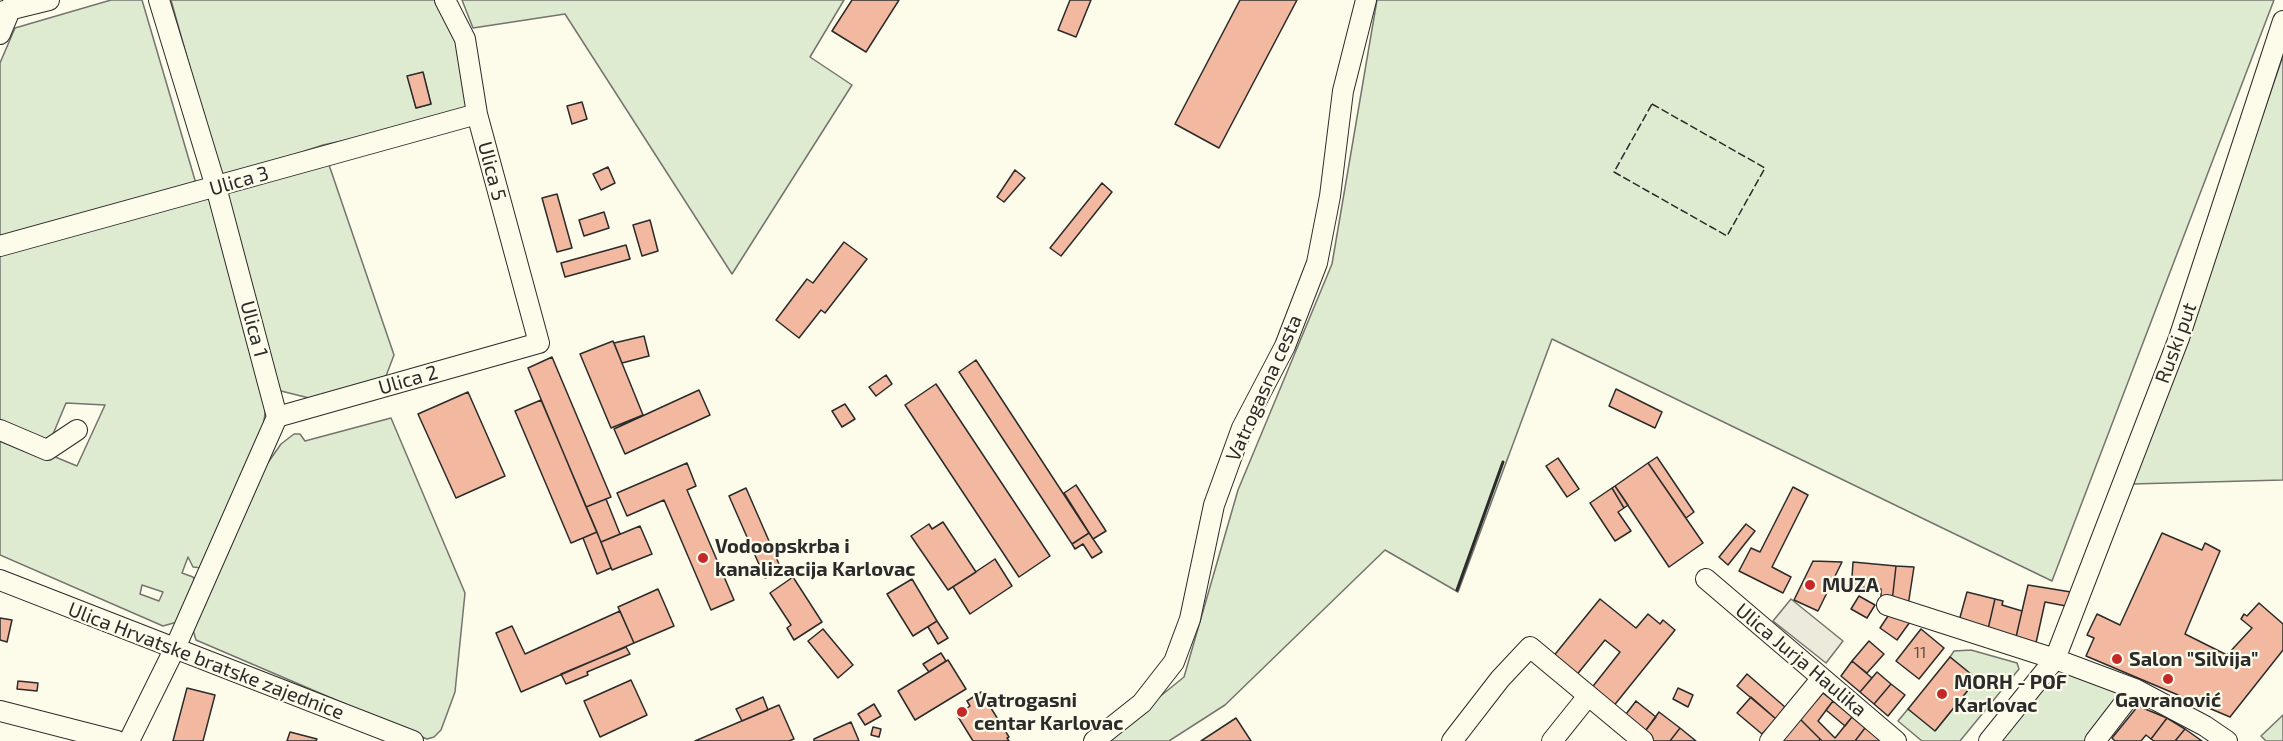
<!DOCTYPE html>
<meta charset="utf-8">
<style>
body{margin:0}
canvas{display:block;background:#fdfbea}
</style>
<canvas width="2283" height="741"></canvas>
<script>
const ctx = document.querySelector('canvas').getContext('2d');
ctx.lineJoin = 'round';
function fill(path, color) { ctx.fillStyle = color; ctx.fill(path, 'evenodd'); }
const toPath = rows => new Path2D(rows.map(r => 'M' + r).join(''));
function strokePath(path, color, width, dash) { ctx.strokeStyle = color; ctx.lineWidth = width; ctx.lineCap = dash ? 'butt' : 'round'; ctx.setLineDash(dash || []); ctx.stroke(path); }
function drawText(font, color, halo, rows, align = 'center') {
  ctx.font = font + ' "Exo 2",sans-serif'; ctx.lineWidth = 4.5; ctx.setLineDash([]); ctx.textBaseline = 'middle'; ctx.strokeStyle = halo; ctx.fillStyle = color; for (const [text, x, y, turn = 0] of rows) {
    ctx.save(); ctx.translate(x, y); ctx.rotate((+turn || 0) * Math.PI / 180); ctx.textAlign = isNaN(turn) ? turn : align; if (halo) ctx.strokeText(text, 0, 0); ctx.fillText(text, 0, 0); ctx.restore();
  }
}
const green = toPath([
 [111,0,142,0,197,187,0,241,0,63,15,28,111,0],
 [171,0,440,0,462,42,471,105,462,115,323,145,221,179,171,0],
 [423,73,431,104,416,108,408,76,423,73],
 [462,0,844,0,810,57,852,85,732,274,565,14,473,28,462,0],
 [1377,0,2274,0,2052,581,1552,339,1458,592,1385,550,1225,705,1169,741,1105,741,1184,677,1238,490,1332,264,1377,0],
 [2283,56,2283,480,2132,484,2206,280,2283,56],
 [328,162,394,355,386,376,313,399,281,391,272,382,224,204,227,190,328,162],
 [213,197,264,385,265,413,262,436,202,568,193,567,188,557,182,573,193,577,195,582,177,622,163,626,0,555,0,434,77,466,105,405,66,403,51,439,47,442,0,426,0,251,213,197],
 [142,585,163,592,159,601,140,594,142,585],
 [391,418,465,593,455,692,441,730,434,737,427,739,196,640,193,630,260,474,281,444,294,434,300,434,305,441,391,418],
 [1971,650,2017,663,2019,669,1960,741,1922,741,1898,721,1908,709,1936,730,1977,679,1950,657,1954,651,1971,650],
 [2057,674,2067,674,2117,692,2119,695,2118,699,2085,741,1998,741,2049,677,2057,674],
 [2283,715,2283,741,2266,741,2261,736,2283,715]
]);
const parking = toPath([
 [1791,599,1843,641,1826,663,1773,621,1791,599]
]);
const building = toPath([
 [852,0,899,0,866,52,832,31,852,0],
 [1070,0,1091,0,1076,37,1058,30,1070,0],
 [1240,0,1297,0,1219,148,1175,124,1240,0],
 [423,72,431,104,416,108,407,76,423,72],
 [582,102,587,119,572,124,567,106,582,102],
 [608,167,615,183,601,190,593,174,608,167],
 [1015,170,1025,178,1004,202,997,197,1015,170],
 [1102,183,1112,192,1061,256,1050,248,1102,183],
 [557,194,572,248,557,252,542,198,557,194],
 [604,212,609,228,584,236,579,220,604,212],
 [650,220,658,251,642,256,633,225,650,220],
 [844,242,867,259,825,313,821,310,799,338,776,320,807,279,813,283,844,242],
 [626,245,630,259,565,277,561,263,626,245],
 [644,336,649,356,622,363,614,343,644,336],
 [613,341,643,415,611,428,580,354,613,341],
 [552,357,611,497,586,507,528,368,552,357],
 [976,360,1089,533,1072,544,959,372,976,360],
 [886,375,892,384,876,396,869,387,886,375],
 [936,384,1050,556,1019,577,905,405,936,384],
 [1616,389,1662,412,1655,428,1609,406,1616,389],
 [699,390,710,415,625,454,614,429,699,390],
 [468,392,505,476,456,498,418,414,468,392],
 [541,400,597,532,571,543,515,411,541,400],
 [845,404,855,419,842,427,832,411,845,404],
 [1657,457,1694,512,1686,518,1648,463,1657,457],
 [1558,458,1579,489,1567,497,1546,466,1558,458],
 [687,463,696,486,687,490,734,600,711,610,664,500,627,516,617,493,687,463],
 [1648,463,1703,543,1669,567,1615,486,1648,463],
 [1076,485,1106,531,1093,539,1064,493,1076,485],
 [1615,486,1628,505,1624,508,1612,488,1615,486],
 [1793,487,1808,495,1772,567,1791,577,1783,593,1739,571,1751,548,1760,552,1793,487],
 [746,488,782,571,765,578,729,496,746,488],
 [1612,488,1624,508,1618,512,1631,531,1615,541,1590,503,1612,488],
 [606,499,620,534,601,542,586,507,606,499],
 [943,522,976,572,948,590,911,536,929,524,932,529,943,522],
 [1746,524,1755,531,1728,565,1719,557,1746,524],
 [640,526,652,554,612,570,601,542,640,526],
 [597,532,611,568,597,574,583,538,597,532],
 [1089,533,1102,552,1092,558,1083,544,1075,549,1072,544,1089,533],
 [2162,533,2202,550,2205,543,2220,551,2185,634,2227,655,2252,628,2241,619,2244,614,2247,616,2259,603,2283,624,2283,650,2230,717,2086,656,2094,638,2087,635,2097,614,2120,625,2162,533],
 [995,559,1012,586,970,614,953,587,995,559],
 [1813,561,1842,562,1818,611,1794,600,1813,561],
 [1853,562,1896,566,1892,602,1881,598,1881,589,1859,587,1858,593,1851,592,1853,562],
 [1896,566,1914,567,1908,606,1892,602,1896,566],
 [793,577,822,622,794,640,787,628,791,625,770,593,793,577],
 [912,579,937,621,913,636,887,594,912,579],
 [2028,585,2071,592,2066,606,2045,602,2036,643,2016,637,2028,585],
 [658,589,674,626,634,643,618,607,658,589],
 [1967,592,1995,599,1988,629,1959,621,1967,592],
 [1859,596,1875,605,1867,618,1851,609,1859,596],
 [1600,599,1636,628,1648,614,1660,624,1663,620,1675,630,1612,708,1590,690,1620,652,1605,640,1575,677,1552,658,1600,599],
 [1995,599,2003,601,2002,605,2022,611,2016,637,1988,629,1995,599],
 [1892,610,1910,622,1897,640,1880,628,1892,610],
 [620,611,634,643,521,692,496,633,512,626,525,654,620,611],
 [0,618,12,620,7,642,0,640,0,618],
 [937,621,948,638,938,644,928,627,937,621],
 [823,629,853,665,838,678,808,641,823,629],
 [1921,629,1944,648,1919,679,1896,661,1921,629],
 [1869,641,1884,654,1867,673,1852,661,1869,641],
 [626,647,630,654,587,672,588,675,566,684,561,674,626,647],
 [941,653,946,661,929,672,923,664,941,653],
 [1950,657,1977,679,1935,731,1908,709,1950,657],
 [948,660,966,689,915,720,898,691,948,660],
 [1852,661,1872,678,1860,692,1841,676,1852,661],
 [1877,672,1891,684,1874,704,1860,692,1877,672],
 [1747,674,1785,707,1776,719,1737,686,1747,674],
 [631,680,647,715,600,737,584,701,631,680],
 [18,681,38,683,37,691,17,689,18,681],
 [1891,684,1905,695,1888,716,1874,704,1891,684],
 [187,688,215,695,203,741,173,741,187,688],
 [1678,688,1693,695,1688,707,1673,699,1678,688],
 [981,692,1009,737,1007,738,1009,741,973,741,957,715,970,706,967,701,981,692],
 [1823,693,1833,701,1818,721,1835,738,1852,717,1865,728,1855,741,1822,741,1800,719,1823,693],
 [763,697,768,710,742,721,736,709,763,697],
 [1751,697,1776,719,1762,734,1737,713,1751,697],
 [1636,701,1656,717,1643,734,1623,718,1636,701],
 [1833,701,1852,717,1845,726,1826,710,1833,701],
 [874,704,881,716,865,725,858,714,874,704],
 [779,705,794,739,789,741,695,741,779,705],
 [2138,706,2167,718,2151,739,2146,735,2141,741,2115,741,2112,738,2138,706],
 [1659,712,1680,728,1670,741,1652,741,1643,734,1659,712],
 [1236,718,1251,741,1201,741,1236,718],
 [2167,718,2185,729,2175,741,2154,741,2151,739,2167,718],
 [1800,719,1820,739,1819,741,1781,741,1800,719],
 [851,722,859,741,814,741,814,739,851,722],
 [873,727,881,729,879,737,871,735,873,727],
 [1680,728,1696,741,1670,741,1680,728],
 [1865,728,1882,741,1855,741,1865,728],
 [2185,729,2202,741,2175,741,2185,729],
 [290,732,317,739,316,741,287,741,290,732]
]);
const minor = toPath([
 [0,12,49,0],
 [0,34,13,3],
 [0,246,477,114],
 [277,417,539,343,477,114,465,39,445,0],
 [0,430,47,450,77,430],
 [1706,579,1896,741],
 [0,580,413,741],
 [1887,605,2055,659,2135,689,2205,726,2227,741],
 [0,711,117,741],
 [129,741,175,648,277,417,216,187,159,0],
 [1094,741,1142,703,1174,662,1190,619,1214,505,1242,428,1285,346,1317,263,1330,196,1343,91,1366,0],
 [1452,741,1500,679,1530,647,1643,741],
 [1552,741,1588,696],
 [1770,741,1822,678],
 [1989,741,2055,659,2179,338,2283,21],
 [2095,741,2135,689]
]);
const fence = toPath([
 [1652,104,1765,168,1727,236,1614,172,1652,104]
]);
const wall = toPath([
 [1457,590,1503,462]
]);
const markers = [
 [703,558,6,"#c62828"],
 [1810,585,6,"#c62828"],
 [2117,659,6,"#c62828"],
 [2168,679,6,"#c62828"],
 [1942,694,6,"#c62828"],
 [962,712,6,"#c62828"]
];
const numberNames = [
 ["11",1920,653]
];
const streetNames = [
 ["Ulica 5",492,171,75],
 ["Ulica 3",239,181,-16],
 ["Ulica 1",254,329,75],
 ["Ruski put",2176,343,-70],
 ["Ulica 2",408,380,-16],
 ["Vatrogasna cesta",1264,388,-66],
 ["Ulica Jurja Haulika",1801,660,40],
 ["Ulica Hrvatske bratske zajednice",206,661,21]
];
const poiNames = [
 ["Vodoopskrba i",715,546],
 ["kanalizacija Karlovac",715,569],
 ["MUZA",1822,585],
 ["Salon \"Silvija\"",2129,659],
 ["MORH - POF",1954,682],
 ["Karlovac",1954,705],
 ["Vatrogasni",974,700],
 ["centar Karlovac",974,723],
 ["Gavranović",2168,700,"center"]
];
fill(green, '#deebd1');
strokePath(green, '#74746e', 1.5);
fill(parking, '#eceadb');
strokePath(parking, '#74746e', 1.5);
fill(building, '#f2b8a0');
strokePath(building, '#2b2b2b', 1.5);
strokePath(minor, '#2b2b2b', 22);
strokePath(minor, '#fdfbea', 20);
strokePath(fence, '#2b2b2b', 1.5, [8, 3]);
strokePath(wall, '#2b2b2b', 3);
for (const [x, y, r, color] of markers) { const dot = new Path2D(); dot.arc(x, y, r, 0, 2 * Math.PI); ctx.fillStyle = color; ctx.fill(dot); strokePath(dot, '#fdfbea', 2); }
drawText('16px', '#5d4e48', null, numberNames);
drawText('20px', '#2b2b2b', '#fdfbea', streetNames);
drawText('bold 20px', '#2b2b2b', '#fdfbea', poiNames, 'left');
</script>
